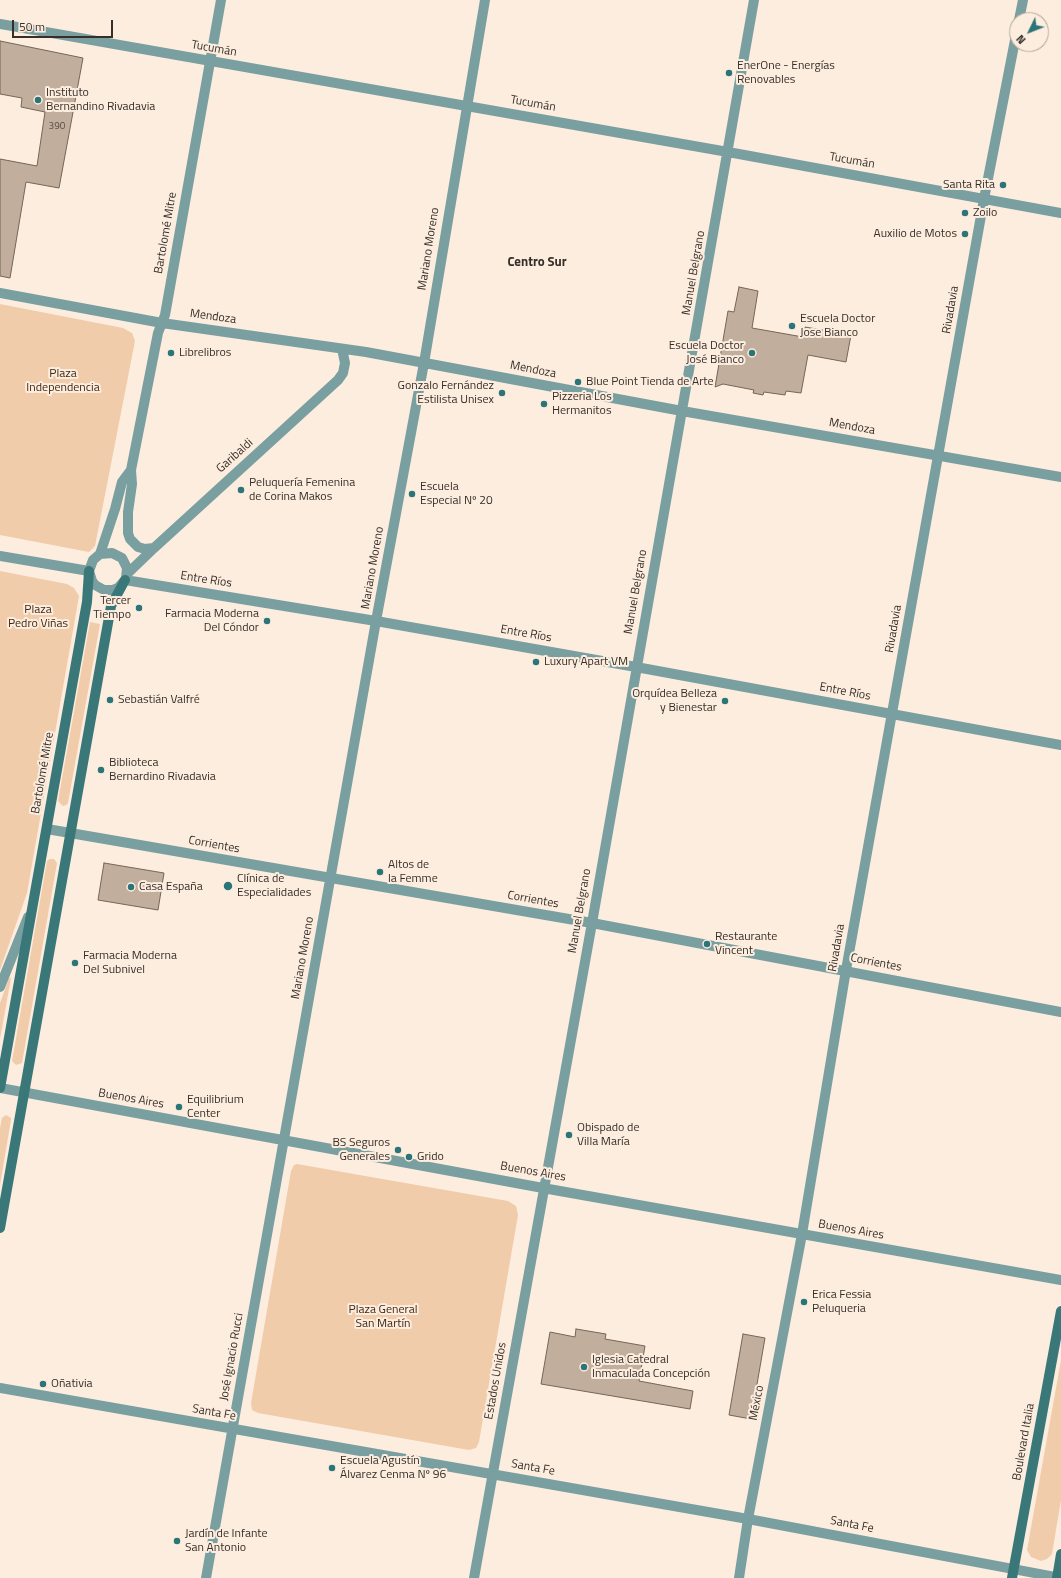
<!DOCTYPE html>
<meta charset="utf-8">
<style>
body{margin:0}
#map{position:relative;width:1061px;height:1578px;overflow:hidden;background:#fdeddf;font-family:"Titillium Web",sans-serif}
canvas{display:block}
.north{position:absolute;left:1009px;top:12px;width:40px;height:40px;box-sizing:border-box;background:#fdeddf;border:1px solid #ada196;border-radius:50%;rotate:227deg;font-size:11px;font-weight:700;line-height:16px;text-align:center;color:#362e28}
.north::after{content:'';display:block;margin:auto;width:14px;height:18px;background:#2b7578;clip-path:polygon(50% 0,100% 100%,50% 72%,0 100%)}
.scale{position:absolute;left:12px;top:20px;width:101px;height:18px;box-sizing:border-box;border:2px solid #362e28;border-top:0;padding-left:5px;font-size:12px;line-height:14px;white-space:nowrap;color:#362e28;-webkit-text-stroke:3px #fdeddf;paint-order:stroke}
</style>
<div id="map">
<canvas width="1061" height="1578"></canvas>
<div class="north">N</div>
<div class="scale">50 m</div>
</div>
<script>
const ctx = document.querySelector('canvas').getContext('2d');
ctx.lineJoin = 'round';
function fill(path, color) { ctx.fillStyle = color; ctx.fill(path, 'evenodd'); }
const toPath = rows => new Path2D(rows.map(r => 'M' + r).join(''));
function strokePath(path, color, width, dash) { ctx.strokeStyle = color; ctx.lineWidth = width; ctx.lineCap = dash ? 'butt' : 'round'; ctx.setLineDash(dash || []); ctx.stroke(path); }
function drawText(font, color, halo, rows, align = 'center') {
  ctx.font = font + ' "Titillium Web",sans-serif'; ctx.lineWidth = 4; ctx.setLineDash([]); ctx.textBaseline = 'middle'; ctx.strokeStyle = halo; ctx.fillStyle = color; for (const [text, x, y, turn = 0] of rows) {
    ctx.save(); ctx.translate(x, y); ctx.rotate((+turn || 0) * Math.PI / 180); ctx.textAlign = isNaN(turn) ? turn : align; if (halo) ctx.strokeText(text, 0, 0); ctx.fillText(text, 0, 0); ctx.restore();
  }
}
const green = toPath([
 [0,304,123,328,132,333,135,341,95,546,89,552,0,535],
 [0,571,67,584,74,588,79,596,27,893,0,970],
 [90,622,100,624,68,803,66,805,63,806,58,801],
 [50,859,54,859,57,863,22,1063,16,1065,12,1061,47,861],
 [9,978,11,978,0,1039,0,1003],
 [6,1115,11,1118,11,1120,0,1185,0,1128,2,1118],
 [297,1164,508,1201,516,1206,518,1215,479,1442,476,1448,469,1450,258,1413,252,1410,251,1403,291,1171,294,1165],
 [1061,1360,1061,1500,1052,1554,1047,1559,1041,1561,1031,1557,1027,1550]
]);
const building = toPath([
 [0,41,83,58,59,188,26,182,10,278,0,276,0,159,37,166,45,112,21,107,22,98,0,94,0,41],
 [739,287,758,291,752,328,803,337,805,327,851,335,846,362,808,355,801,393,786,391,785,395,764,392,763,395,753,393,754,390,723,384,715,387,728,311,734,312,739,287],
 [104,863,164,873,158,910,98,900,104,863],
 [576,1329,606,1334,605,1339,645,1346,639,1381,693,1391,690,1409,541,1384,550,1332,575,1337,576,1329],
 [743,1334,765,1338,751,1419,729,1415,743,1334]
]);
const street = toPath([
 [1019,20,1023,0],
 [0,24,728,152,1061,213],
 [0,293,162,323,366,352,682,411,1061,477],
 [131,470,132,484,128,512,128,533,130,539,138,547,145,549,154,548],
 [100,554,112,553,122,558,127,568,126,578],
 [0,556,89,571,92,581,95,585,104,590,113,590,118,588,125,580,376,621,636,667,1061,745],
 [89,571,93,560,100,554,115,509,122,482,131,470,158,333,165,315,221,0],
 [127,574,154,548,338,380,343,373,345,363,342,349],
 [47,829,592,923,1061,1012],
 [0,987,28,917],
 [0,1088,543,1188,1061,1280],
 [0,1388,748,1519,1061,1578],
 [206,1578,376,621,424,363,485,0],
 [474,1578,592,923,754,0],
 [739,1578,748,1519,802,1234,846,970,984,199,1017,30]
]);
const secondary = toPath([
 [0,1088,87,602,89,571],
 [0,1228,111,606,125,580],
 [1012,1578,1061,1311],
 [1057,1578,1061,1554]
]);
const markers = [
 [729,73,4,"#2b7578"],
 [38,100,4,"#2b7578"],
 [1003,185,4,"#2b7578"],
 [965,213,4,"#2b7578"],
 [965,234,4,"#2b7578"],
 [792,326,4,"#2b7578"],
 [171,353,4,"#2b7578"],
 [752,353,4,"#2b7578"],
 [578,382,4,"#2b7578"],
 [502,393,4,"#2b7578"],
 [544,404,4,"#2b7578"],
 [241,490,4,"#2b7578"],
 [412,494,4,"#2b7578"],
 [139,608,4,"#2b7578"],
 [267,621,4,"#2b7578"],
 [536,662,4,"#2b7578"],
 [110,700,4,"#2b7578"],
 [725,701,4,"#2b7578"],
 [101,770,4,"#2b7578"],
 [380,872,4,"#2b7578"],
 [228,886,5,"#2b7578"],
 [131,887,4,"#2b7578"],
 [707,944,4,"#2b7578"],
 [75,963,4,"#2b7578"],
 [179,1107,4,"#2b7578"],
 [569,1135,4,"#2b7578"],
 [398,1150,4,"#2b7578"],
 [409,1157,4,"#2b7578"],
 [804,1302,4,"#2b7578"],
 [584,1367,4,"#2b7578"],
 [43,1384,4,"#2b7578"],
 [332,1468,4,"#2b7578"],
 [177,1541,4,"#2b7578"]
];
const numberNames = [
 ["390",57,127]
];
const streetNames = [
 ["Tucumán",214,49,10],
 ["Tucumán",533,104,10],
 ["Tucumán",852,161,10],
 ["Bartolomé Mitre",166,233,-80],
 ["Mariano Moreno",429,249,-81],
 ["Manuel Belgrano",694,273,-80],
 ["Rivadavia",951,310,-80],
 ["Mendoza",213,317,8],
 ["Mendoza",533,370,11],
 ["Mendoza",852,427,10],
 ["Garibaldi",235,456,-42],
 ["Mariano Moreno",373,568,-80],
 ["Entre Ríos",206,580,9],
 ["Manuel Belgrano",636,592,-80],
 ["Rivadavia",894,629,-80],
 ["Entre Ríos",526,634,10],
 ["Entre Ríos",845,692,11],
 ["Bartolomé Mitre",43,773,-80],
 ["Corrientes",214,845,10],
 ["Corrientes",533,900,10],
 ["Manuel Belgrano",580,911,-80],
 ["Rivadavia",837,948,-80],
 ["Mariano Moreno",303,958,-80],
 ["Corrientes",876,963,11],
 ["Buenos Aires",131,1099,10],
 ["Buenos Aires",533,1172,10],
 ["Buenos Aires",851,1230,10],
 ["José Ignacio Rucci",232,1357,-80],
 ["Estados Unidos",496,1381,-80],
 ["México",757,1403,-79],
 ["Santa Fe",214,1413,10],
 ["Boulevard Italia",1024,1442,-80],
 ["Santa Fe",533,1468,10],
 ["Santa Fe",852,1525,11]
];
const poiNames = [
 ["EnerOne - Energías",737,66],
 ["Renovables",737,80],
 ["Instituto",46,93],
 ["Bernandino Rivadavia",46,107],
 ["Santa Rita",995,185,"right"],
 ["Zoilo",973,213],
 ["Auxilio de Motos",957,234,"right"],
 ["Escuela Doctor",800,319],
 ["Jose Bianco",800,333],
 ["Escuela Doctor",744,346,"right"],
 ["José Bianco",744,360,"right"],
 ["Librelibros",179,353],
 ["Blue Point Tienda de Arte",586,382],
 ["Gonzalo Fernández",494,386,"right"],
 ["Estilista Unisex",494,400,"right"],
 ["Pizzeria Los",552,397],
 ["Hermanitos",552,411],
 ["Peluquería Femenina",249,483],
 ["de Corina Makos",249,497],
 ["Escuela",420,487],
 ["Especial Nº 20",420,501],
 ["Tercer",131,601,"right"],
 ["Tiempo",131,615,"right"],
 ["Farmacia Moderna",259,614,"right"],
 ["Del Cóndor",259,628,"right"],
 ["Luxury Apart VM",544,662],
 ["Orquídea Belleza",717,694,"right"],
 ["y Bienestar",717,708,"right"],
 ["Sebastián Valfré",118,700],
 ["Biblioteca",109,763],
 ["Bernardino Rivadavia",109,777],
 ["Altos de",388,865],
 ["la Femme",388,879],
 ["Clínica de",237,879],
 ["Especialidades",237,893],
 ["Casa España",139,887],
 ["Restaurante",715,937],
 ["Vincent",715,951],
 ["Farmacia Moderna",83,956],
 ["Del Subnivel",83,970],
 ["Equilibrium",187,1100],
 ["Center",187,1114],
 ["Obispado de",577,1128],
 ["Villa María",577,1142],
 ["BS Seguros",390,1143,"right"],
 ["Generales",390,1157,"right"],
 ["Grido",417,1157],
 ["Erica Fessia",812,1295],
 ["Peluqueria",812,1309],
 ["Iglesia Catedral",592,1360],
 ["Inmaculada Concepción",592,1374],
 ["Oñativia",51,1384],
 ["Escuela Agustín",340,1461],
 ["Álvarez Cenma Nº 96",340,1475],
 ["Jardín de Infante",185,1534],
 ["San Antonio",185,1548]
];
const parkNames = [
 ["Plaza",63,374],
 ["Independencia",63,388],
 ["Plaza",38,610],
 ["Pedro Viñas",38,624],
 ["Plaza General",383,1310],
 ["San Martín",383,1324]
];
const neighbourhoodNames = [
 ["Centro Sur",537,263]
];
fill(green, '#f0ccab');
fill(building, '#c1ae9d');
strokePath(building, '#766555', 1);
strokePath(street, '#799fa0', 10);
strokePath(secondary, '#3a7779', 10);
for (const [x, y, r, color] of markers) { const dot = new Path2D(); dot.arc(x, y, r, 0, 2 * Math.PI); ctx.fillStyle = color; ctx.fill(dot); strokePath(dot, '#fdeddf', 1.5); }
drawText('10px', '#594e45', null, numberNames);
drawText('12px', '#362e28', '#fdeddf', streetNames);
drawText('12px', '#362e28', '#fdeddf', poiNames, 'left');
drawText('12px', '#3f2811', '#fdeddf', parkNames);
drawText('bold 13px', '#362e28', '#fdeddf', neighbourhoodNames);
</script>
